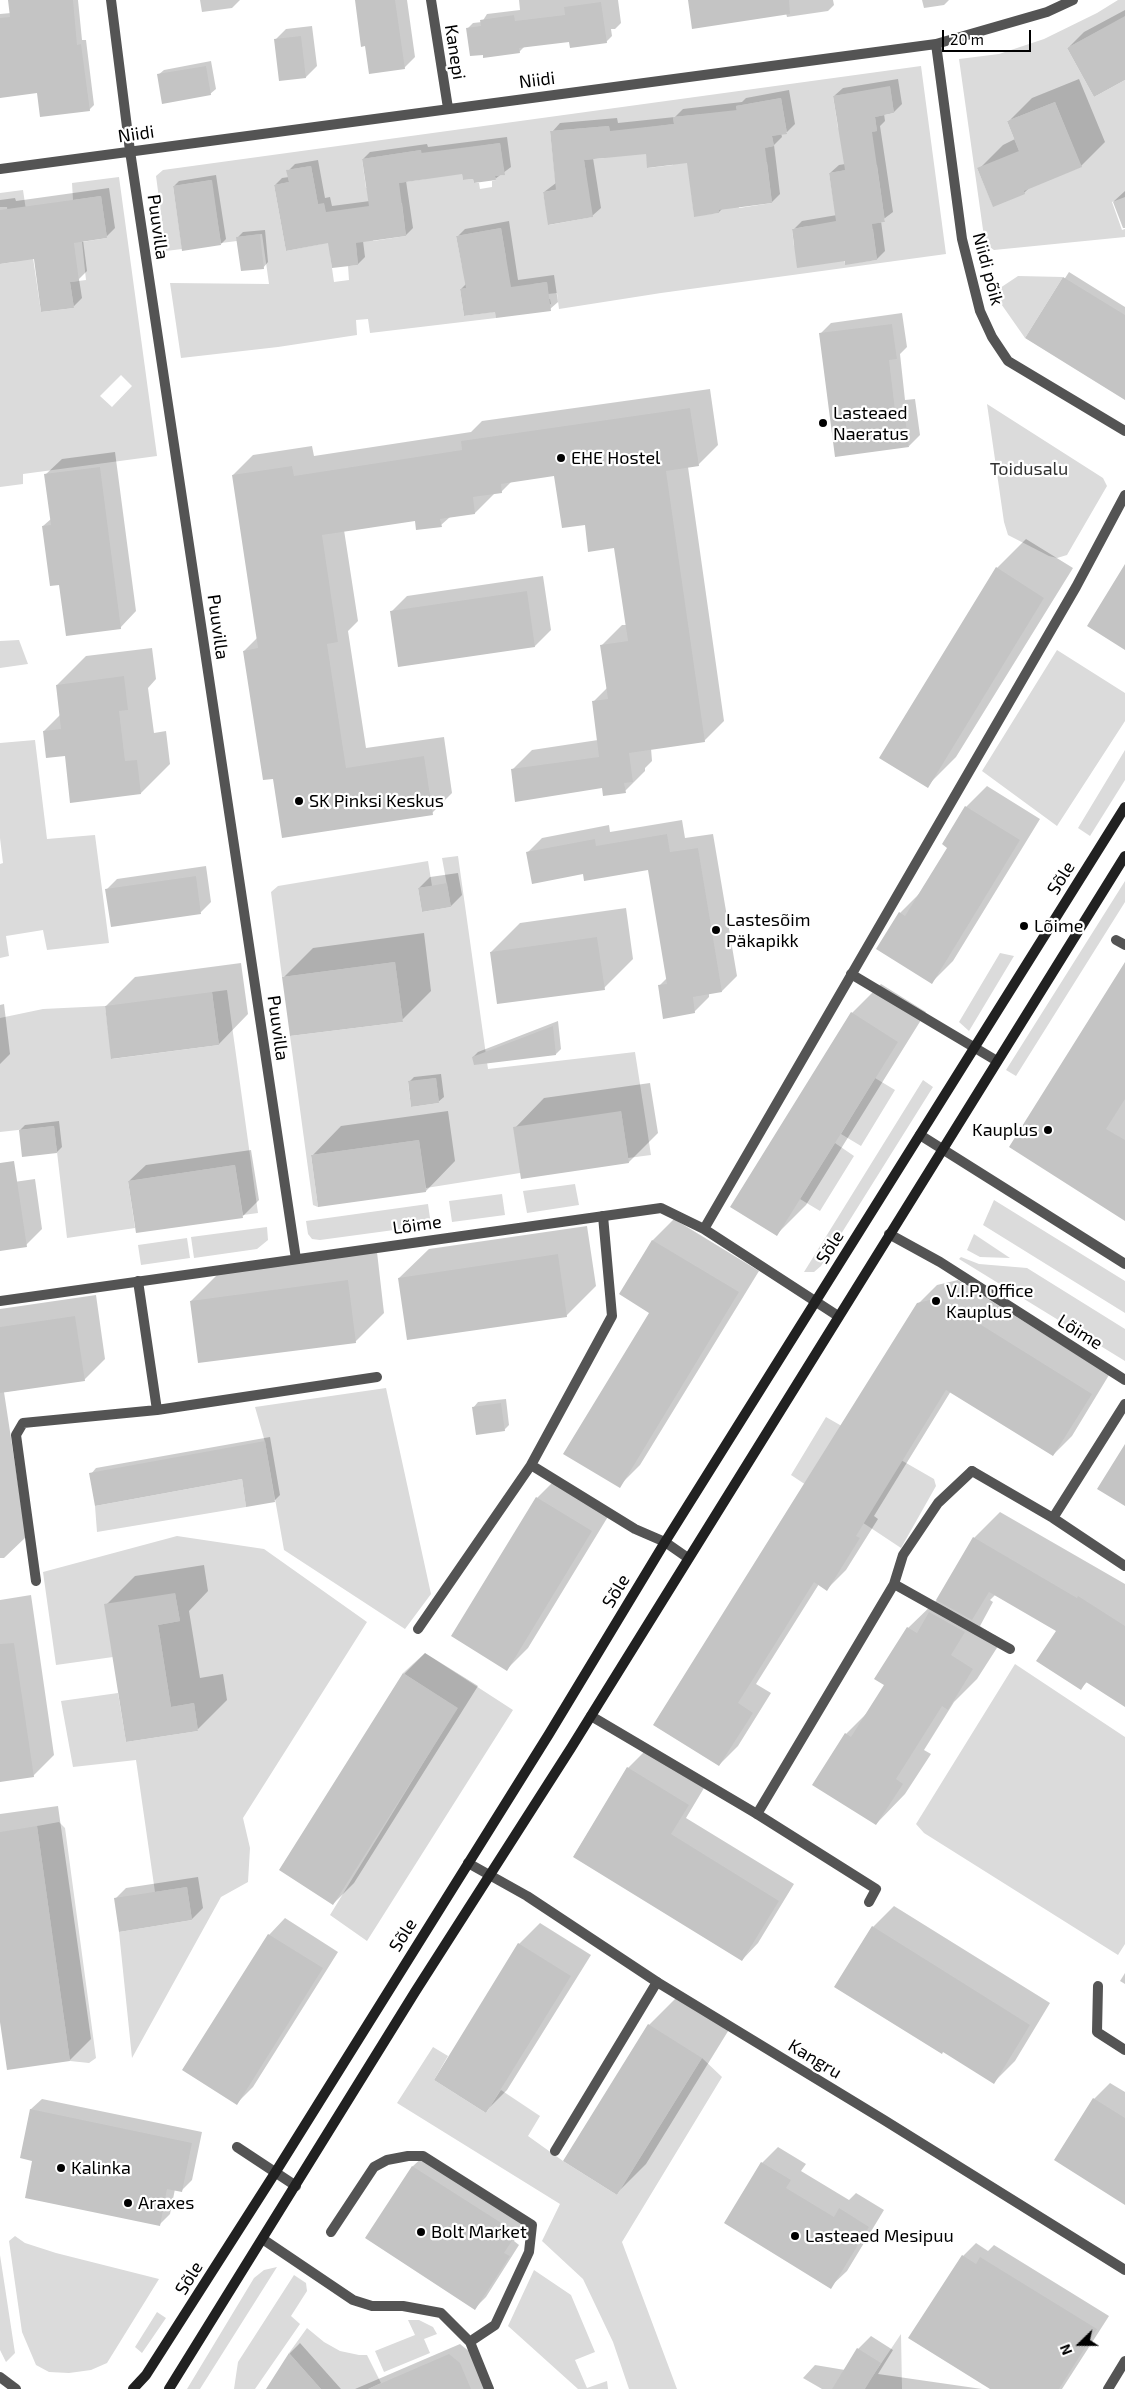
<!DOCTYPE html>
<meta charset="utf-8">
<style>
body{margin:0}
#map{position:relative;width:1125px;height:2389px;overflow:hidden;background:#fff;font-family:"Exo 2",sans-serif}
canvas{display:block}
.north{position:absolute;left:1055px;top:2319px;width:50px;height:50px;-webkit-text-stroke:4px #fff;paint-order:stroke;rotate:248deg;font-size:14px;font-weight:700;line-height:20px;text-align:center;color:#000}
.north::after{content:'';display:block;margin:auto;width:18px;height:22px;background:#000;clip-path:polygon(50% 0,100% 100%,50% 72%,0 100%)}
.scale{position:absolute;left:942px;top:30px;width:89px;height:22px;box-sizing:border-box;border:2px solid #000;border-top:0;padding-left:6px;font-size:15px;line-height:18px;white-space:nowrap;color:#000;-webkit-text-stroke:4px #fff;paint-order:stroke}
</style>
<div id="map">
<canvas width="1125" height="2389"></canvas>
<div class="north">N</div>
<div class="scale">20 m</div>
</div>
<script>
const ctx = document.querySelector('canvas').getContext('2d');
ctx.lineJoin = 'round';
function fill(path, color) { ctx.fillStyle = color; ctx.fill(path, 'evenodd'); }
const toPath = rows => new Path2D(rows.map(r => 'M' + r).join(''));
function strokePath(path, color, width, dash) { ctx.strokeStyle = color; ctx.lineWidth = width; ctx.lineCap = dash ? 'butt' : 'round'; ctx.setLineDash(dash || []); ctx.stroke(path); }
function drawText(font, color, halo, rows, align = 'center') {
  ctx.font = font + ' "Exo 2",sans-serif'; ctx.lineWidth = 4.5; ctx.setLineDash([]); ctx.textBaseline = 'middle'; ctx.strokeStyle = halo; ctx.fillStyle = color; for (const [text, x, y, turn = 0] of rows) {
    ctx.save(); ctx.translate(x, y); ctx.rotate((+turn || 0) * Math.PI / 180); ctx.textAlign = isNaN(turn) ? turn : align; if (halo) ctx.strokeText(text, 0, 0); ctx.fillText(text, 0, 0); ctx.restore();
  }
}
const green = toPath([
 [1118,0,1125,0,1125,17,1067,48,1094,97,1125,80,1125,197,1112,202,1122,230,1125,229,1125,237,994,250,985,244,959,59,999,54,1044,39,1097,13],
 [1055,102,1081,167,1033,186,1007,121],
 [977,168,1025,193,993,206],
 [921,66,946,254,661,293,559,309,557,293,548,294,547,282,533,284,535,301,550,299,551,304,520,309,518,299,495,303,496,318,370,333,368,319,356,320,357,335,278,347,181,358,170,283,269,284,262,234,237,237,237,241,221,243,211,180,173,186,182,249,166,251,156,176,163,170],
 [890,87,894,113,875,117,877,131,852,135,851,126,838,128,833,96],
 [781,98,787,133,772,136,774,146,759,149,756,137,742,140,736,106],
 [704,114,709,153,672,157,673,165,648,168,643,128,674,124,673,117],
 [609,126,611,145,604,146,605,158,584,160,586,173,555,176,550,131],
 [500,143,504,175,495,176,496,180,492,181,492,187,480,189,479,183,474,183,473,179,463,180,459,149],
 [421,150,425,179,366,188,362,159],
 [767,162,772,203,739,208,736,193,716,195,719,213,694,216,689,172],
 [877,165,885,222,838,228,829,173],
 [311,166,318,204,324,204,329,231,319,233,321,244,286,251,274,185,289,182,287,170],
 [587,184,592,217,549,225,543,192],
 [402,203,406,236,373,241,372,234,355,236,358,265,348,266,349,280,334,282,330,254,343,253,338,211],
 [808,226,811,243,794,246,792,229],
 [501,228,506,258,462,266,456,236],
 [873,229,877,260,845,264,841,233],
 [488,285,492,312,464,316,460,289],
 [119,177,157,456,23,474,23,484,0,487,0,264,14,262,7,207,0,207,0,193,23,190,41,312,74,308,70,282,86,280,82,242,107,238,101,196,73,200,72,183],
 [121,375,132,386,112,407,100,396],
 [1018,276,1063,277,1025,338,997,298,1000,288],
 [987,404,1103,478,1107,486,1067,555,1057,558,1049,556,1008,535,1004,522],
 [19,640,28,664,0,668,0,641],
 [1057,650,1125,693,1125,721,1057,826,982,771],
 [35,740,47,839,95,835,109,943,47,950,43,930,6,936,9,956,0,958,0,864,3,863,0,838,0,743],
 [1125,750,1125,780,1090,836,1078,828],
 [458,856,488,1069,635,1052,651,1155,628,1158,621,1111,520,1173,426,1188,419,1140,311,1155,318,1207,313,1205,290,1036,403,1022,395,962,282,977,271,892,278,886,428,861,432,886,418,888,422,912,451,907,442,858],
 [436,1078,439,1103,411,1107,408,1082],
 [1125,881,1125,902,1016,1076,1006,1070],
 [1000,953,1014,956,969,1031,959,1022],
 [227,990,258,1213,243,1215,235,1165,128,1181,135,1228,67,1238,54,1126,0,1132,0,1018,43,1009,105,1006,112,1059,219,1045,212,992],
 [875,1078,895,1090,861,1146,841,1134],
 [923,1080,933,1087,821,1266,814,1272,804,1272],
 [835,1143,854,1156,820,1211,800,1199],
 [575,1184,579,1205,527,1213,523,1191],
 [502,1194,505,1215,452,1222,449,1201],
 [994,1200,1125,1281,1125,1313,983,1225],
 [428,1204,431,1225,320,1240,312,1239,308,1234,306,1221],
 [267,1227,268,1240,257,1249,194,1258,191,1237],
 [974,1234,1010,1258,980,1257,967,1250],
 [187,1238,190,1258,141,1265,138,1245],
 [961,1257,979,1264,1027,1268,1125,1329,1125,1361,959,1259],
 [386,1388,431,1594,405,1629,284,1550,265,1442,255,1407],
 [826,1417,934,1479,936,1486,901,1548,791,1475],
 [242,1479,246,1507,97,1532,95,1506],
 [177,1536,264,1549,367,1622,243,1818,250,1848,248,1882,221,1897,132,2058,119,1932,192,1920,187,1887,155,1892,136,1760,73,1767,61,1701,118,1693,126,1742,198,1731,194,1703,171,1707,158,1625,180,1621,175,1593,113,1657,56,1665,43,1572],
 [425,1653,513,1710,367,1941,330,1915,457,1708,403,1673],
 [1015,1664,1125,1737,1125,1944,1118,1955,924,1833,916,1824],
 [59,1822,65,1828,96,2058,89,2063,70,2061,37,1826],
 [433,2047,448,2056,434,2080,486,2113,501,2090,540,2116,528,2136,563,2161,617,2195,702,2058,722,2077,622,2242,677,2389,629,2389,613,2342,583,2279,542,2241,560,2204,397,2103],
 [15,2236,25,2243,56,2253,159,2279,107,2363,91,2370,69,2373,49,2372,36,2365,22,2332,9,2241],
 [0,2255,15,2353,6,2362,0,2350],
 [277,2267,200,2389,187,2389,254,2278,264,2270],
 [534,2270,571,2295,595,2352,575,2360,587,2388,607,2381,608,2389,578,2389,508,2326],
 [294,2275,306,2283,307,2291,291,2316,300,2324,255,2389,234,2389,238,2362],
 [157,2312,166,2318,142,2353,135,2347],
 [408,2320,419,2320,433,2327,437,2334,424,2339,430,2353,384,2372,375,2351,415,2335],
 [307,2328,324,2342,340,2351,359,2355,367,2355,381,2383,368,2389,321,2389,289,2353],
 [901,2334,902,2389,864,2389]
]);
const shadow = toPath([
 [9,0,78,0,82,40,86,40,94,105,89,110,38,91,0,96,0,14,11,13],
 [200,0,240,0,232,8,202,12],
 [356,0,407,0,415,57,404,68,366,45],
 [519,0,618,0,621,23,615,29,611,29,612,36,606,42,570,40,525,46,519,52,467,29,473,23,482,22,487,14,520,10],
 [689,0,833,0,834,5,828,11,787,17,786,13],
 [922,0,949,0,944,5,924,8],
 [1125,10,1125,78,1068,48,1084,32],
 [312,26,317,66,306,77,280,80,275,40,286,29],
 [211,61,216,89,210,94,158,75,164,70],
 [898,79,902,104,894,112,884,114,885,121,880,126,893,212,881,221,885,251,877,259,846,259,793,230,802,221,837,215,830,173,839,165,845,164,834,96,843,88],
 [1079,79,1105,142,1081,166,1030,187,1024,193,979,169,1003,145,1015,139,1008,122,1032,98],
 [789,90,795,124,787,132,781,133,782,137,774,145,780,194,772,202,722,209,719,212,688,162,647,152,593,158,601,208,592,216,544,192,556,183,552,132,560,123,617,118,618,123,675,117,683,109,742,102,746,98],
 [507,137,511,167,495,179,463,172,406,181,413,228,406,235,363,241,365,257,358,264,333,267,330,241,275,185,282,178,289,177,288,171,295,164,318,160,325,198,330,197,332,206,370,201,363,159,370,152,427,144,428,147],
 [216,175,226,239,221,244,174,186,179,181],
 [109,188,115,228,106,237,83,240,87,271,79,279,82,298,73,307,35,258,0,263,0,200,15,198,16,201],
 [1125,191,1125,228,1123,228,1113,202],
 [509,221,518,280,554,275,558,302,550,309,496,311,461,289,466,284,457,237,465,229],
 [265,230,268,262,263,268,238,237,243,232],
 [1069,272,1125,307,1125,399,1027,337],
 [902,313,907,347,900,354,905,400,915,399,920,435,909,446,820,334,831,323],
 [710,389,718,445,698,465,688,467,724,721,704,741,651,748,652,761,645,768,645,771,625,791,512,770,532,750,598,740,593,702,608,687,602,645,622,625,627,625,615,547,586,524,556,474,512,481,501,492,495,493,475,513,450,517,441,525,416,519,344,530,358,621,348,631,366,748,444,737,452,793,432,813,274,777,244,651,258,637,233,475,253,455,312,446,314,456,471,432,482,421],
 [115,452,136,611,120,628,60,583,43,526,51,519,45,475,62,459],
 [1026,539,1073,568,956,757,927,786,997,568],
 [543,576,551,630,535,646,391,612,407,596],
 [152,648,156,679,148,688,154,733,166,731,170,764,141,793,66,754,44,731,61,714,57,685,86,656],
 [987,786,1040,819,953,961,932,982,900,913,921,892,949,847,966,807],
 [682,820,685,838,713,834,737,976,722,991,709,993,709,997,694,1012,659,986,667,978,649,869,584,873,527,853,542,838,609,825,610,832],
 [206,866,211,902,201,912,106,890,117,879],
 [458,873,462,895,451,906,419,888,430,877],
 [626,908,633,959,604,988,491,952,520,923],
 [424,933,431,991,402,1020,284,977,313,948],
 [241,963,248,1014,219,1044,106,1006,135,977],
 [1125,969,1125,1219,1010,1147],
 [881,984,926,1012,806,1205,777,1234,852,1013],
 [4,1004,10,1054,0,1064,0,1005],
 [558,1021,561,1049,556,1054,473,1057,478,1052],
 [441,1074,444,1097,438,1102,409,1082,414,1077],
 [650,1083,658,1133,629,1162,515,1128,544,1098],
 [448,1111,455,1161,426,1191,312,1156,341,1126],
 [59,1121,62,1147,57,1152,20,1130,25,1125],
 [251,1150,259,1200,243,1216,129,1181,146,1165],
 [35,1179,42,1229,26,1245,0,1249,0,1184],
 [674,1219,759,1271,640,1465,619,1486,651,1312,621,1294,653,1240],
 [587,1226,596,1286,566,1316,399,1278,429,1249],
 [377,1252,384,1313,355,1342,191,1301,220,1272],
 [958,1280,1109,1375,1072,1436,1053,1455,951,1391,874,1516,878,1519,846,1570,827,1589,819,1584,756,1684,771,1693,738,1746,719,1765,654,1725,918,1304,937,1285],
 [96,1295,105,1359,84,1380,4,1392,26,1537,4,1558,0,1558,0,1309],
 [506,1399,509,1425,504,1430,473,1408,478,1402],
 [270,1437,280,1495,275,1500,247,1505,243,1478,91,1474,96,1468],
 [558,1477,612,1510,528,1648,507,1669,453,1636,537,1498],
 [1000,1512,1125,1584,1125,1706,1088,1681,1081,1688,1057,1630,996,1594,990,1600,993,1602,980,1626,1002,1640,977,1679,954,1702,924,1750,931,1754,905,1794,876,1824,846,1734,869,1711,885,1685,908,1628,938,1599,974,1538],
 [204,1565,208,1591,189,1611,200,1678,223,1674,227,1700,198,1729,127,1740,106,1605,135,1576],
 [31,1595,54,1755,33,1776,0,1781,0,1600],
 [425,1653,478,1686,354,1883,333,1904,404,1674],
 [644,1752,704,1788,686,1818,794,1884,758,1943,742,1960,574,1856,628,1768],
 [58,1806,91,2039,70,2060,0,2013,0,1814],
 [198,1877,203,1908,192,1919,115,1899,126,1888],
 [894,1906,1050,2003,1015,2061,994,2082,873,1927],
 [285,1918,338,1952,253,2087,237,2103,269,1935],
 [540,1923,591,1955,507,2090,486,2111,519,1944],
 [1125,1973,1125,1984,1120,1981],
 [678,1996,730,2028,646,2164,617,2193,649,2025],
 [1110,2083,1125,2092,1125,2203,1094,2099],
 [42,2099,202,2132,192,2180,181,2191,175,2189,170,2214,159,2225,34,2160,31,2109],
 [778,2147,806,2164,801,2171,849,2200,856,2193,884,2210,847,2271,830,2287,762,2163],
 [424,2156,527,2222,514,2241,519,2245,486,2297,475,2308,367,2238,413,2166],
 [976,2243,988,2251,994,2245,1109,2316,1062,2389,992,2389,963,2256],
 [871,2336,893,2350,878,2374,982,2389,822,2389,803,2378,815,2365,845,2370,858,2349],
 [300,2343,341,2389,268,2389,290,2353],
 [460,2344,470,2352,486,2389,355,2389]
]);
const building = toPath([
 [8,0,73,0,77,45,81,44,90,111,40,117,37,93,0,98,0,18,10,17],
 [355,0,395,0,405,69,369,74,365,46,361,47],
 [688,0,789,0,790,14,692,29],
 [601,2,607,43,570,48,569,42,519,48,520,53,483,58,483,55,470,56,466,28,481,26,480,20,514,15,515,21,565,15,564,7],
 [1125,16,1125,80,1094,97,1067,48],
 [301,36,306,78,279,81,274,39],
 [206,66,211,95,162,104,157,74],
 [890,86,894,113,875,117,877,131,872,132,885,222,872,224,877,260,845,265,845,261,797,268,792,229,836,221,829,173,845,170,833,96],
 [781,98,787,134,772,136,774,146,765,148,772,203,719,210,719,213,694,217,687,163,647,168,646,154,584,160,593,217,548,225,543,192,556,190,550,131,609,126,610,131,674,124,673,117,737,110,736,106],
 [1055,102,1082,167,1024,191,1025,194,993,207,977,168,1019,151,1007,121],
 [500,143,505,175,495,176,496,180,474,183,473,179,463,180,462,174,399,183,406,236,356,243,358,265,332,268,328,243,286,251,274,185,289,182,286,170,311,166,318,204,324,203,326,212,369,206,362,159,421,150,421,153],
 [212,180,221,245,182,251,173,186],
 [101,196,107,238,74,243,79,281,70,282,74,308,41,312,34,259,0,264,0,210],
 [501,228,511,287,547,282,551,311,496,318,495,312,464,316,460,289,466,288,456,236],
 [260,234,264,269,241,271,236,237],
 [1063,277,1125,315,1125,400,1025,338],
 [892,324,897,359,889,360,895,410,904,409,909,447,835,457,819,333],
 [690,408,699,466,666,471,705,742,629,753,633,782,624,783,626,793,603,796,602,788,515,802,511,769,599,757,592,701,608,699,600,645,628,641,614,548,588,552,585,525,562,528,554,476,501,484,502,493,473,497,475,514,440,519,442,527,416,530,415,521,322,535,338,642,327,644,346,768,424,756,433,815,282,838,273,779,263,780,243,651,258,648,232,475,292,466,294,476,462,450,461,441],
 [100,467,121,629,66,636,59,585,50,586,42,526,51,525,44,474],
 [1125,564,1125,650,1087,626],
 [996,567,1044,598,928,788,879,758],
 [527,591,535,647,398,667,390,611],
 [124,676,128,710,119,711,125,761,137,760,141,794,70,803,65,756,46,758,43,731,61,729,56,685],
 [965,806,1020,840,932,984,876,949,899,912,905,916,947,848,942,844],
 [667,834,670,852,698,848,722,992,693,997,695,1013,663,1019,658,985,667,984,648,870,584,881,583,874,532,884,526,852,595,839,596,846],
 [196,876,201,914,111,927,105,889],
 [447,883,451,907,422,912,418,888],
 [597,937,605,990,497,1004,490,952],
 [395,962,403,1022,290,1036,282,977],
 [1125,962,1125,1099,1106,1129,1125,1140,1125,1221,1009,1147],
 [212,992,219,1045,111,1059,105,1006],
 [851,1012,898,1042,777,1236,730,1207],
 [553,1026,556,1055,474,1065,472,1057],
 [436,1078,439,1103,411,1107,408,1081],
 [621,1111,629,1163,521,1179,513,1127],
 [54,1126,57,1153,22,1157,19,1130],
 [419,1140,426,1192,318,1207,311,1155],
 [14,1161,27,1247,0,1251,0,1163],
 [235,1165,243,1218,136,1233,128,1181],
 [652,1240,739,1292,620,1488,563,1454,649,1313,619,1294],
 [558,1254,567,1317,407,1340,398,1278],
 [348,1280,356,1343,198,1363,190,1301],
 [938,1298,1092,1394,1053,1456,946,1390,856,1536,860,1538,827,1591,814,1582,738,1703,753,1713,719,1766,653,1725,917,1303],
 [75,1316,85,1381,0,1393,0,1327],
 [501,1403,505,1431,476,1435,472,1407],
 [265,1441,275,1502,246,1507,242,1479,95,1506,89,1473],
 [1125,1444,1125,1506,1097,1489],
 [536,1497,592,1531,507,1671,451,1636],
 [973,1537,1077,1598,1078,1596,1125,1626,1125,1707,1086,1682,1081,1690,1036,1661,1056,1631,989,1592,972,1620,936,1600],
 [175,1593,180,1621,158,1625,171,1707,194,1703,198,1731,126,1742,104,1604],
 [929,1612,965,1632,951,1655,973,1669,948,1710,942,1706,896,1779,903,1784,876,1825,812,1785,845,1733,851,1737,884,1685,874,1679,907,1627,917,1633],
 [14,1643,34,1777,0,1782,0,1644],
 [403,1673,458,1708,333,1905,279,1870],
 [627,1767,689,1805,671,1834,779,1901,742,1961,573,1857],
 [37,1826,70,2061,7,2070,0,2022,0,1832],
 [187,1887,192,1920,119,1932,114,1898],
 [872,1926,1030,2025,994,2084,943,2052,942,2054,834,1987],
 [268,1934,323,1968,237,2105,182,2070],
 [518,1943,571,1976,486,2113,434,2080],
 [648,2024,702,2058,617,2195,563,2161],
 [1093,2098,1125,2118,1125,2205,1054,2160],
 [30,2109,192,2143,182,2192,167,2189,160,2226,25,2198,32,2161,20,2158],
 [761,2162,791,2180,786,2188,834,2217,839,2208,869,2227,831,2289,724,2223],
 [412,2166,517,2233,504,2253,510,2256,475,2310,365,2238],
 [962,2255,976,2264,980,2257,1097,2329,1059,2389,990,2389,908,2338],
 [857,2348,881,2363,865,2389,832,2389],
 [289,2353,321,2389,266,2389],
 [449,2354,460,2363,471,2389,368,2389]
]);
const service = toPath([
 [1116,940,1125,945],
 [851,974,997,1061],
 [603,1216,612,1316,531,1465,635,1529,665,1542,688,1558],
 [157,1410,377,1377],
 [36,1581,16,1435,23,1423,157,1410,138,1281],
 [894,1584,1010,1649],
 [418,1629,531,1465],
 [591,1716,757,1814,894,1584,903,1555,938,1503,972,1471],
 [237,2147,296,2186],
 [555,2151,657,1982],
 [331,2232,374,2167,387,2160,408,2156,423,2156,532,2225,529,2252,495,2325,474,2339],
 [264,2240,353,2300,372,2306,403,2306,441,2313,470,2342,489,2389],
 [1108,2389,1125,2361]
]);
const minor = toPath([
 [111,0,130,151,296,1259],
 [431,0,448,108],
 [936,44,962,239,980,311,992,337,1008,361,1125,431],
 [0,169,936,44,1047,12,1073,0],
 [920,1135,1125,1264],
 [704,1229,1076,587,1125,495],
 [889,1234,940,1262,1125,1380],
 [0,1301,661,1208,704,1229,838,1316],
 [972,1471,1053,1518,1125,1566],
 [1053,1518,1125,1404],
 [757,1814,876,1889,869,1902],
 [468,1863,527,1896,657,1982,884,2120,1125,2270],
 [1098,1986,1097,2032,1125,2050]
]);
const tertiary = toPath([
 [0,2377,16,2389]
]);
const secondary = toPath([
 [133,2389,146,2375,275,2173,549,1734,665,1542,1125,807],
 [169,2389,415,1992,571,1748,1125,856]
]);
const markers = [
 [823,423,5,"#000"],
 [561,458,5,"#000"],
 [299,801,5,"#000"],
 [1024,926,5,"#000"],
 [716,930,5,"#000"],
 [1048,1130,5,"#000"],
 [936,1301,5,"#000"],
 [61,2168,5,"#000"],
 [128,2203,5,"#000"],
 [421,2232,5,"#000"],
 [795,2236,5,"#000"]
];
const streetNames = [
 ["Kanepi",455,52,81],
 ["Niidi",537,80,-7],
 ["Niidi",136,134,-8],
 ["Puuvilla",158,227,82],
 ["Niidi põik",988,269,75],
 ["Puuvilla",218,627,82],
 ["Sõle",1061,878,-58],
 ["Puuvilla",278,1028,82],
 ["Lõime",417,1225,-8],
 ["Sõle",830,1247,-58],
 ["Lõime",1080,1332,32],
 ["Sõle",616,1591,-59],
 ["Sõle",403,1935,-58],
 ["Kangru",815,2059,31],
 ["Sõle",189,2278,-58]
];
const poiNames = [
 ["Lasteaed",833,413],
 ["Naeratus",833,434],
 ["EHE Hostel",571,458],
 ["SK Pinksi Keskus",309,801],
 ["Lastesõim",726,920],
 ["Päkapikk",726,941],
 ["Lõime",1034,926],
 ["Kauplus",1038,1130,"right"],
 ["V.I.P. Office",946,1291],
 ["Kauplus",946,1312],
 ["Kalinka",71,2168],
 ["Araxes",138,2203],
 ["Bolt Market",431,2232],
 ["Lasteaed Mesipuu",805,2236]
];
const parkNames = [
 ["Toidusalu",1029,469]
];
fill(green, '#dbdbdb');
fill(shadow, '#0003');
fill(building, '#c4c4c4');
strokePath(service, '#545454', 10);
strokePath(minor, '#545454', 10);
strokePath(tertiary, '#545454', 10);
strokePath(secondary, '#212121', 10);
for (const [x, y, r, color] of markers) { const dot = new Path2D(); dot.arc(x, y, r, 0, 2 * Math.PI); ctx.fillStyle = color; ctx.fill(dot); strokePath(dot, '#fff', 2); }
drawText('18px', '#000', '#fff', streetNames);
drawText('18px', '#000', '#fff', poiNames, 'left');
drawText('18px', '#323232', '#fff', parkNames);
</script>
